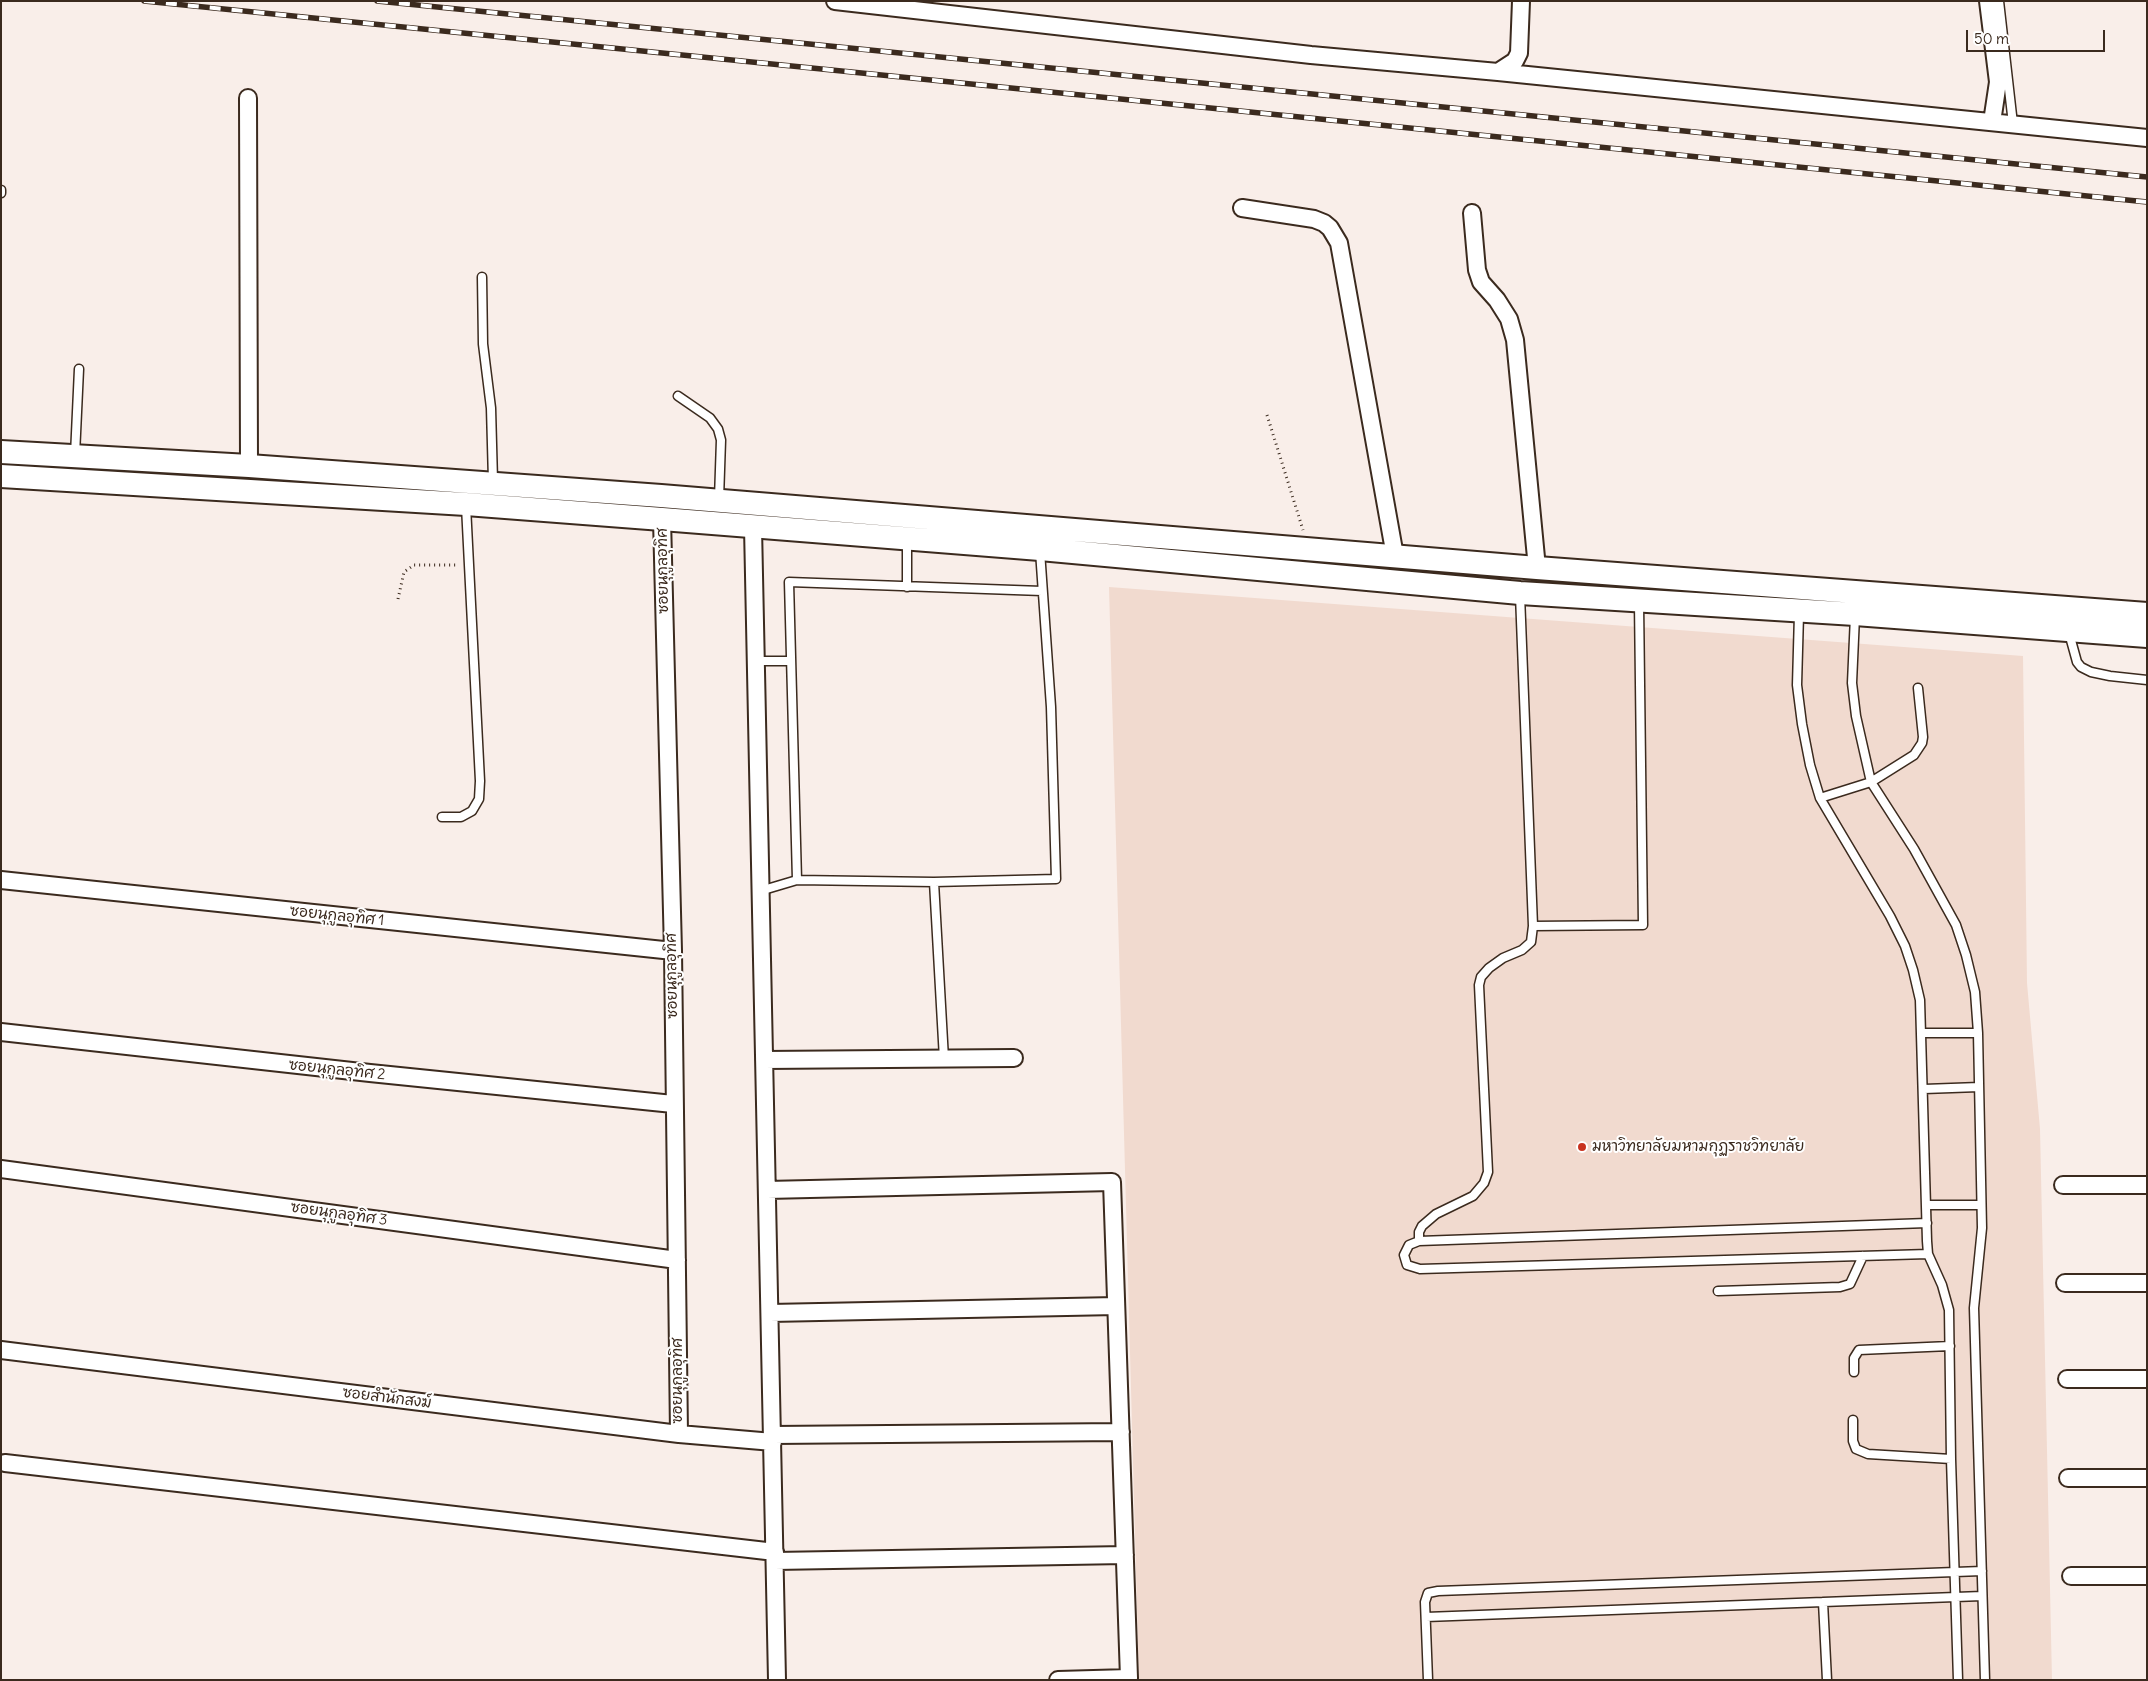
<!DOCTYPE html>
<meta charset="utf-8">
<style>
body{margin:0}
#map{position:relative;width:2148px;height:1681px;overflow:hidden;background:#f9eee9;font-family:Delius,sans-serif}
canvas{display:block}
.frame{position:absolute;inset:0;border:2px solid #3b2a1e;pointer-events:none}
.scale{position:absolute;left:1966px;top:30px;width:139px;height:22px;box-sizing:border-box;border:2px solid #3b2a1e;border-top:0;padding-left:6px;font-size:15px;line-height:18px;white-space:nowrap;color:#3b2a1e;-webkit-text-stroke:4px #fff;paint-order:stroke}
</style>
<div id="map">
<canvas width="2148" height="1681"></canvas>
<div class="frame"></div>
<div class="scale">50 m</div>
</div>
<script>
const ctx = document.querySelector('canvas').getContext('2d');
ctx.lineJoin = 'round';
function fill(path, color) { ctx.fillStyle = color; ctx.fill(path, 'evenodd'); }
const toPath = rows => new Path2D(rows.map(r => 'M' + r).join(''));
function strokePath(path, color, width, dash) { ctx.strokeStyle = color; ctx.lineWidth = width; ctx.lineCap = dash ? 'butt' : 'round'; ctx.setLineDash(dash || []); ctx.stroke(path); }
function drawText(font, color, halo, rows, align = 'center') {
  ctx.font = font + ' Delius,"Playpen Sans Thai",sans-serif'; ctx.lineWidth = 4; ctx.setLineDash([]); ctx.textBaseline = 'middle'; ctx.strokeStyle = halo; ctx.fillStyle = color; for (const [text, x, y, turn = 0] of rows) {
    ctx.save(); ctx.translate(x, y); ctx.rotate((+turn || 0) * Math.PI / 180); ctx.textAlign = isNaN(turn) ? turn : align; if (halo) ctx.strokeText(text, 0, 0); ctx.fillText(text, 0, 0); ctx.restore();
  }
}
const built = toPath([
 [1109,587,2023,656,2027,983,2040,1129,2052,1680,1139,1680]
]);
const path = toPath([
 [1267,415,1303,530],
 [398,599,404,572,414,565,458,565]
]);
const lane = toPath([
 [1999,1,2013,124],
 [1,190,1,193],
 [482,277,483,344,491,408,493,481],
 [678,396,710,418,718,429,721,440,719,499],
 [75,455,79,369],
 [907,587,907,541],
 [1520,595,1533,926,1643,925,1639,603],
 [1799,614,1797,685,1802,724,1810,765,1820,798,1890,916,1905,946,1913,970,1920,1000,1927,1241,1928,1254,1942,1285,1949,1310,1951,1459,1958,1680],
 [1855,616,1852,683,1856,716,1871,782,1914,849,1956,925,1966,955,1975,992,1978,1033,1982,1228,1974,1308,1985,1680],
 [2069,633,2077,662,2081,667,2091,672,2110,676,2147,680],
 [755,661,791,661],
 [1820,798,1871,782,1914,755,1922,743,1923,737,1918,688],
 [442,817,461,817,472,811,479,799,480,781,466,506],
 [797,880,789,582,1042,591],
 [934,882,944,1059],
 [760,891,797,880,934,882,1056,879,1051,707,1040,551],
 [1922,1033,1978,1033],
 [1924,1089,1979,1087],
 [1927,1205,1981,1205],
 [1927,1223,1419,1241,1409,1245,1404,1255,1407,1265,1420,1269,1928,1254],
 [1419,1241,1419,1232,1422,1226,1436,1214,1473,1196,1484,1183,1488,1172,1479,985,1481,977,1489,968,1503,958,1522,950,1531,942,1533,926],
 [1718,1291,1840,1287,1850,1284,1863,1256],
 [1854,1372,1854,1358,1859,1350,1950,1346],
 [1853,1420,1853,1441,1856,1449,1868,1454,1951,1459],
 [1823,1602,1827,1680],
 [1426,1617,1982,1596],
 [1428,1680,1425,1602,1428,1593,1438,1591,1982,1571]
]);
const street = toPath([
 [835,1,1311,55,1498,72,2147,138],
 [1988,1,1998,82,1992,122],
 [1498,72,1515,61,1519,53,1521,1],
 [248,98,249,466],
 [1242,208,1314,219,1324,223,1330,228,1339,243,1395,556],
 [1472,213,1477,270,1481,282,1497,300,1509,319,1515,340,1537,568],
 [662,519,673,951,679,1434],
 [753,527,777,1680],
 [1,880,673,951],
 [1,1032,370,1073,673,1104],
 [764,1060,1014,1058],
 [1,1169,677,1260],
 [2063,1185,2147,1185],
 [767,1190,1112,1182,1129,1678,1058,1680],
 [2065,1283,2147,1283],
 [770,1313,1116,1306],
 [1,1350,679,1434,773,1442],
 [2067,1379,2147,1379],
 [773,1435,1121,1432],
 [5,1463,775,1552],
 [2068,1478,2147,1478],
 [775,1561,1125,1555],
 [2071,1576,2147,1576]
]);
const secondary = toPath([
 [1,452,249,466,661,496,1537,568,2147,614],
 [1,476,466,504,662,519,1040,549,1520,593,1855,614,2147,636]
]);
const rail = toPath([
 [144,1,2147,202],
 [377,1,2147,177]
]);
const markers = [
 [1582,1147,5,"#c8321e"]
];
const streetNames = [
 ["ซอยนุกูลอุทิศ",663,571,-91],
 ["ซอยนุกูลอุทิศ 1",337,916,6],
 ["ซอยนุกูลอุทิศ",672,976,-91],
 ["ซอยนุกูลอุทิศ 2",337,1070,6],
 ["ซอยนุกูลอุทิศ 3",339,1214,8],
 ["ซอยนุกูลอุทิศ",678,1381,-90],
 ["ซอยสำนักสงฆ์",387,1398,7]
];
const poiNames = [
 ["มหาวิทยาลัยมหามกุฏราชวิทยาลัย",1592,1147]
];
fill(built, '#f1dacf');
strokePath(lane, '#3b2a1e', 11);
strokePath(street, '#3b2a1e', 20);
strokePath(secondary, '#3b2a1e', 26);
strokePath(path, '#3b2a1e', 3, [1, 4]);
strokePath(lane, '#fff', 8);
strokePath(street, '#fff', 16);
strokePath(secondary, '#fff', 22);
strokePath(rail, '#3b2a1e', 5.5);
strokePath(rail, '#fff', 4, [11]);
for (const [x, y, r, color] of markers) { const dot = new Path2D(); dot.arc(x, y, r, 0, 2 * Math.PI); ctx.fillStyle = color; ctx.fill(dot); strokePath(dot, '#fff', 2); }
drawText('15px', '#3b2a1e', '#fff', streetNames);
drawText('15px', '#3b2a1e', '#fff', poiNames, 'left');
</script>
